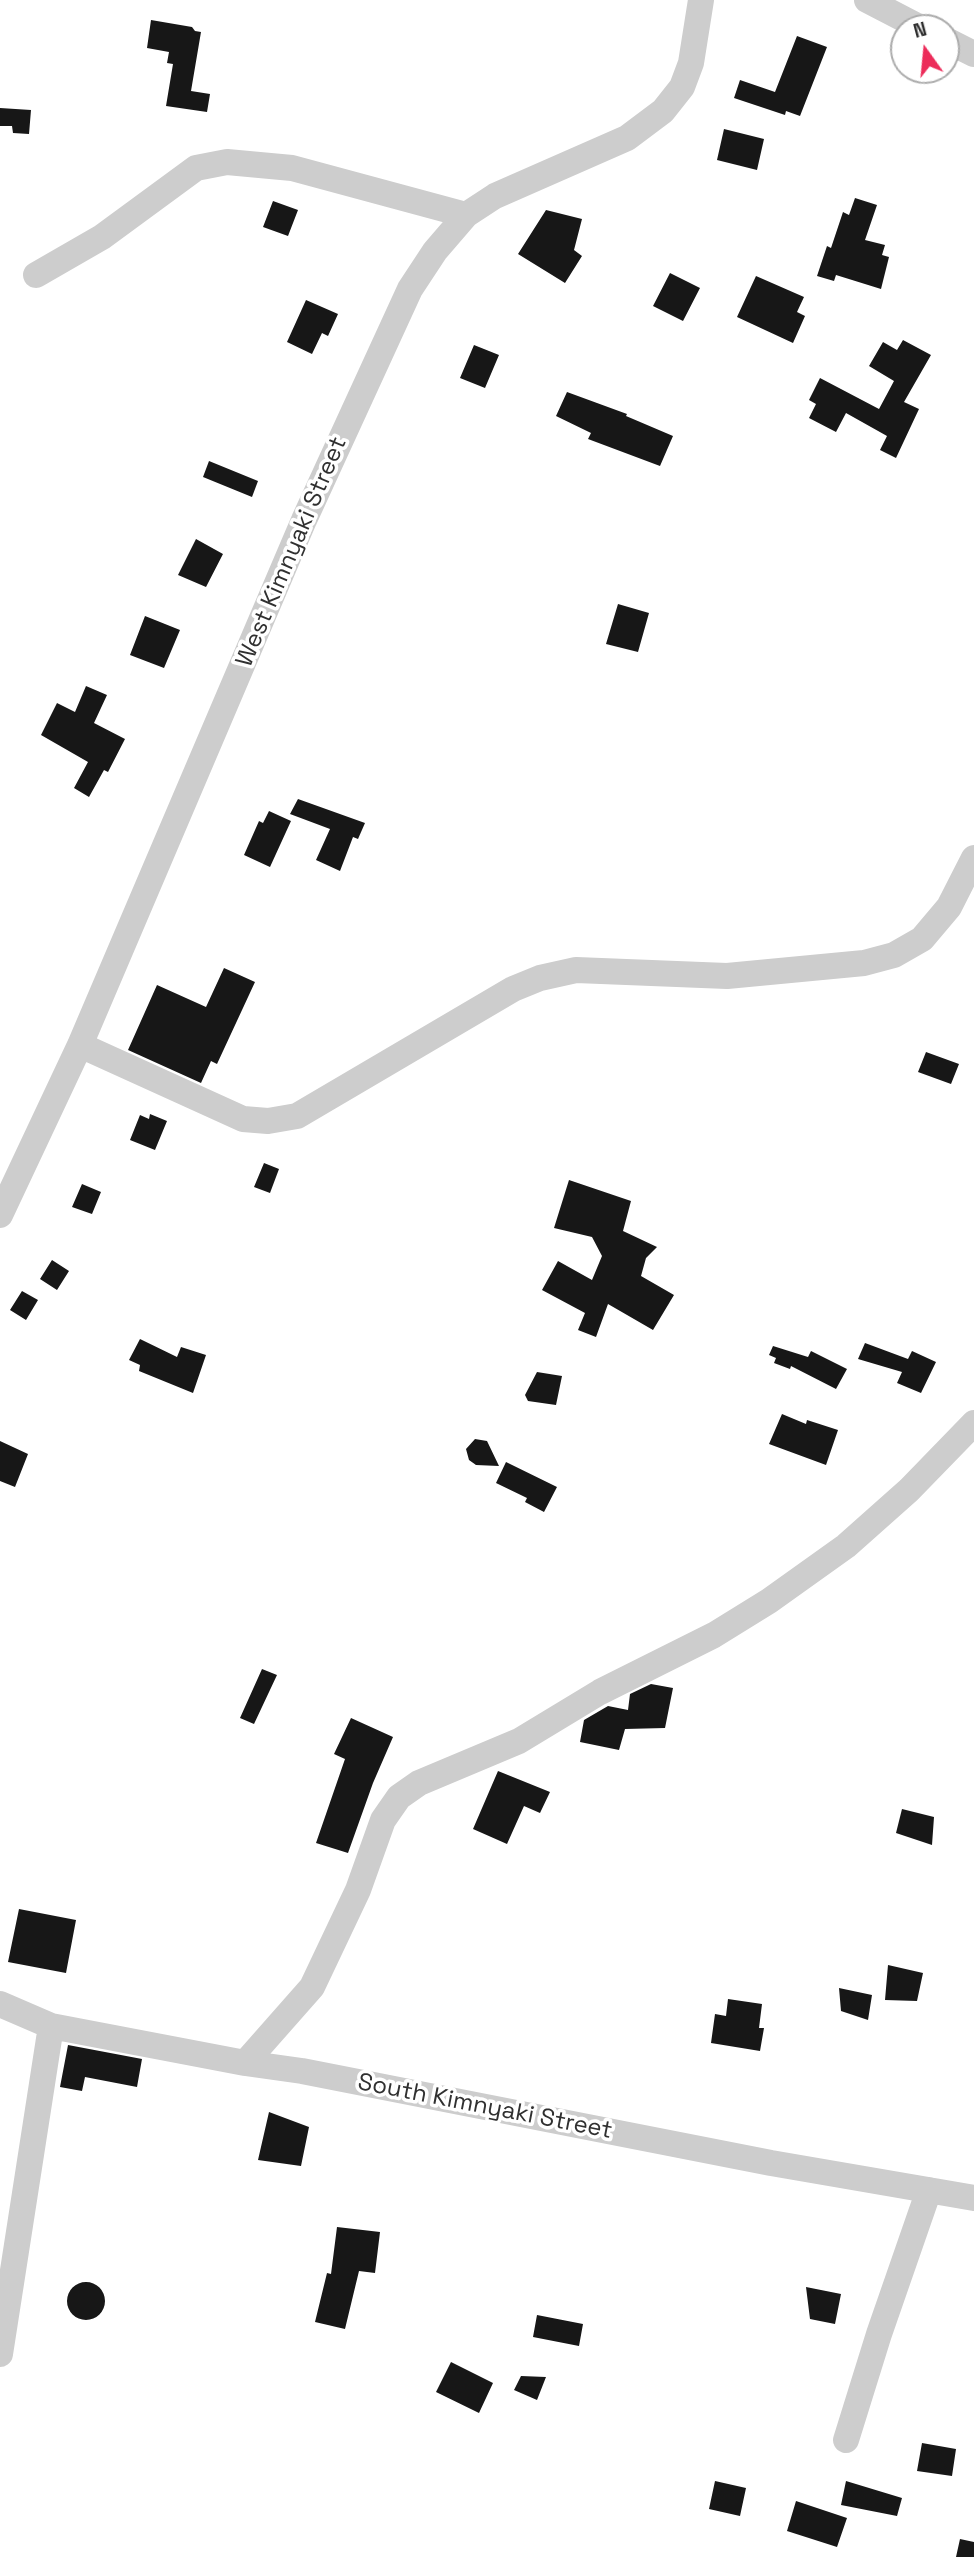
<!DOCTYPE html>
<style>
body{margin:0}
#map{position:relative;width:974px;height:2557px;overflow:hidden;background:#fff;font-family:"Space Grotesk",sans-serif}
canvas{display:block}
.north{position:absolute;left:890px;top:14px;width:70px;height:70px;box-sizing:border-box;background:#fff;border:2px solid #acacac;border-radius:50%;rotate:345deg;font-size:19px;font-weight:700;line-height:28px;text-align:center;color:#303030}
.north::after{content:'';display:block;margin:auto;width:24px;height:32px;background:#ec2c5a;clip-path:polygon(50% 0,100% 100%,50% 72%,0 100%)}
</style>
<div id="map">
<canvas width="974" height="2557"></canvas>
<div class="north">N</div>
</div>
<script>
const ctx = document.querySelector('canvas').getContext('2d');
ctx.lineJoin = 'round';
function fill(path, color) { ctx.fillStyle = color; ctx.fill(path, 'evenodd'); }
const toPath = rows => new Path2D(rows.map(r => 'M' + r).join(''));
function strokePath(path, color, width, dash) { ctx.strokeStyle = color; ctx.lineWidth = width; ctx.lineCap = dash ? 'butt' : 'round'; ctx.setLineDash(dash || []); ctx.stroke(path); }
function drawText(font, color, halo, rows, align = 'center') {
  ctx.font = font + ' "Space Grotesk",sans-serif'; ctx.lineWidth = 7; ctx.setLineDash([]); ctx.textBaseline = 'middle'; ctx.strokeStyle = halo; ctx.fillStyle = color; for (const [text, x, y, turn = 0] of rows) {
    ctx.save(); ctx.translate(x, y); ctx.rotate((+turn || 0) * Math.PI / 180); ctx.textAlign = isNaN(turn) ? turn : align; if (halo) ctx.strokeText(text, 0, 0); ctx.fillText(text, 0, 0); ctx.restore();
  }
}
const building = toPath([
 [151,20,192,27,195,31,201,32,191,91,210,94,207,112,166,106,173,64,167,63,169,52,147,48],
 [797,36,827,47,800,116,786,111,785,115,734,98,740,80,775,92],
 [0,108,31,110,29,134,13,133,12,126,0,126],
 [724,129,764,139,757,170,717,160],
 [855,198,877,205,865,240,885,245,882,255,889,257,881,289,836,275,834,281,817,276,827,246,831,248,843,212,849,215],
 [273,201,298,210,288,236,263,227],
 [546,210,582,219,574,250,582,256,565,283,518,254],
 [670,273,700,288,683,321,653,306],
 [756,276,804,297,797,312,805,316,793,343,737,317],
 [306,300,338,314,328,336,322,333,312,354,287,342],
 [903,340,931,355,904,402,919,409,896,458,880,450,887,436,846,413,836,432,809,418,816,404,809,400,820,378,879,409,894,381,869,366,883,342,897,350],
 [474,345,499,355,485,388,460,378],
 [567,392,627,414,626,416,673,436,660,466,588,439,591,433,556,416],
 [209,461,258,481,252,497,203,477],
 [196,539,223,554,206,587,178,575],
 [618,604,649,613,638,652,606,644],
 [145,616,180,630,164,668,130,655],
 [86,686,107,695,94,723,125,739,108,772,104,770,89,797,74,788,88,762,41,735,57,703,75,712],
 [298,799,365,823,358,839,353,837,340,871,316,860,330,829,290,814],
 [269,811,291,821,270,867,244,855,259,821,263,823],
 [224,968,255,982,217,1064,211,1061,201,1083,128,1050,157,985,206,1007],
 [926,1052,959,1064,951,1084,918,1072],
 [150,1114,167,1121,155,1150,130,1140,140,1115,149,1119],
 [264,1163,279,1169,270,1193,254,1187],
 [569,1180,631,1201,623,1231,657,1247,646,1258,641,1276,674,1295,653,1330,608,1304,596,1337,578,1330,585,1313,542,1290,558,1261,592,1280,602,1256,592,1237,554,1228],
 [82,1184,101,1192,92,1214,72,1207],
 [52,1260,69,1271,57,1290,40,1279],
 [22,1291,38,1300,26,1320,10,1310],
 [140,1339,177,1357,181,1347,206,1355,193,1393,139,1371,140,1365,129,1360],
 [865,1343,908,1359,912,1351,936,1362,921,1393,897,1383,902,1372,858,1359],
 [773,1346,808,1357,811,1351,847,1369,836,1389,791,1366,790,1369,774,1363,776,1358,769,1355],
 [537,1372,562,1376,556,1405,528,1401,525,1395],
 [782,1414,806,1424,807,1420,838,1430,826,1465,769,1444],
 [475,1439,487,1441,499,1466,476,1465,469,1460,466,1449],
 [0,1441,28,1454,15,1487,0,1481],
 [506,1462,557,1487,544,1512,525,1502,527,1498,496,1483],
 [262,1669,277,1675,254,1724,240,1718],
 [651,1684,673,1688,665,1728,625,1729,619,1750,580,1742,584,1720,608,1706,628,1710,630,1694],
 [351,1718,393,1737,373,1783,348,1853,316,1843,345,1759,334,1754],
 [498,1771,550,1792,540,1813,524,1806,507,1844,473,1829],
 [902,1809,934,1817,932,1845,896,1833],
 [19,1909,76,1920,66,1973,8,1962],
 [888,1965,923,1973,917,2001,885,2000],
 [839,1988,872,1995,868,2020,841,2011],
 [728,1999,762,2004,759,2028,764,2028,760,2051,711,2043,715,2014,726,2016],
 [68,2045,142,2059,137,2087,85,2077,82,2091,60,2087],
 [269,2112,309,2127,301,2166,258,2160],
 [337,2227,380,2232,375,2273,359,2271,345,2329,315,2322,327,2273,331,2274],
 '67 2301a19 19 0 1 1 38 0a19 19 0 1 1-38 0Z',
 [806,2287,841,2294,835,2324,810,2319],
 [537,2315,583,2324,579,2346,533,2337],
 [451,2362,493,2383,479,2413,436,2392],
 [521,2376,546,2377,537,2400,514,2390],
 [922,2443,956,2449,952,2476,917,2471],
 [715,2481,746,2488,740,2516,709,2509],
 [846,2481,902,2498,897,2516,841,2505],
 [796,2501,847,2518,837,2547,787,2531],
 [960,2539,974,2542,974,2557,956,2557]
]);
const minor = toPath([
 [867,0,921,28],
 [946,40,974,54],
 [36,275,102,237,196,168,227,162,292,168,466,215],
 [80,1045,243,1119,268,1121,297,1116,513,989,540,978,576,970,727,976,864,963,894,955,922,939,949,907,974,858],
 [0,1215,80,1045,304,520,410,289,435,251,466,215,495,196,627,138,663,111,682,87,691,63,701,0],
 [0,2004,51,2026,245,2063,302,2071,771,2163,974,2198],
 [245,2063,312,1987,358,1890,383,1820,399,1797,419,1783,519,1741,600,1692,714,1635,769,1601,846,1546,909,1490,974,1423],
 [0,2354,51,2026],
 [846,2440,879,2334,929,2190]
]);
const streetNames = [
 ["West Kimnyaki Street",292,552,-67],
 ["South Kimnyaki Street",485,2107,11]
];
fill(building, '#171717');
strokePath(minor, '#cdcdcd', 26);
drawText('24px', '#303030', '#fff', streetNames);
</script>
